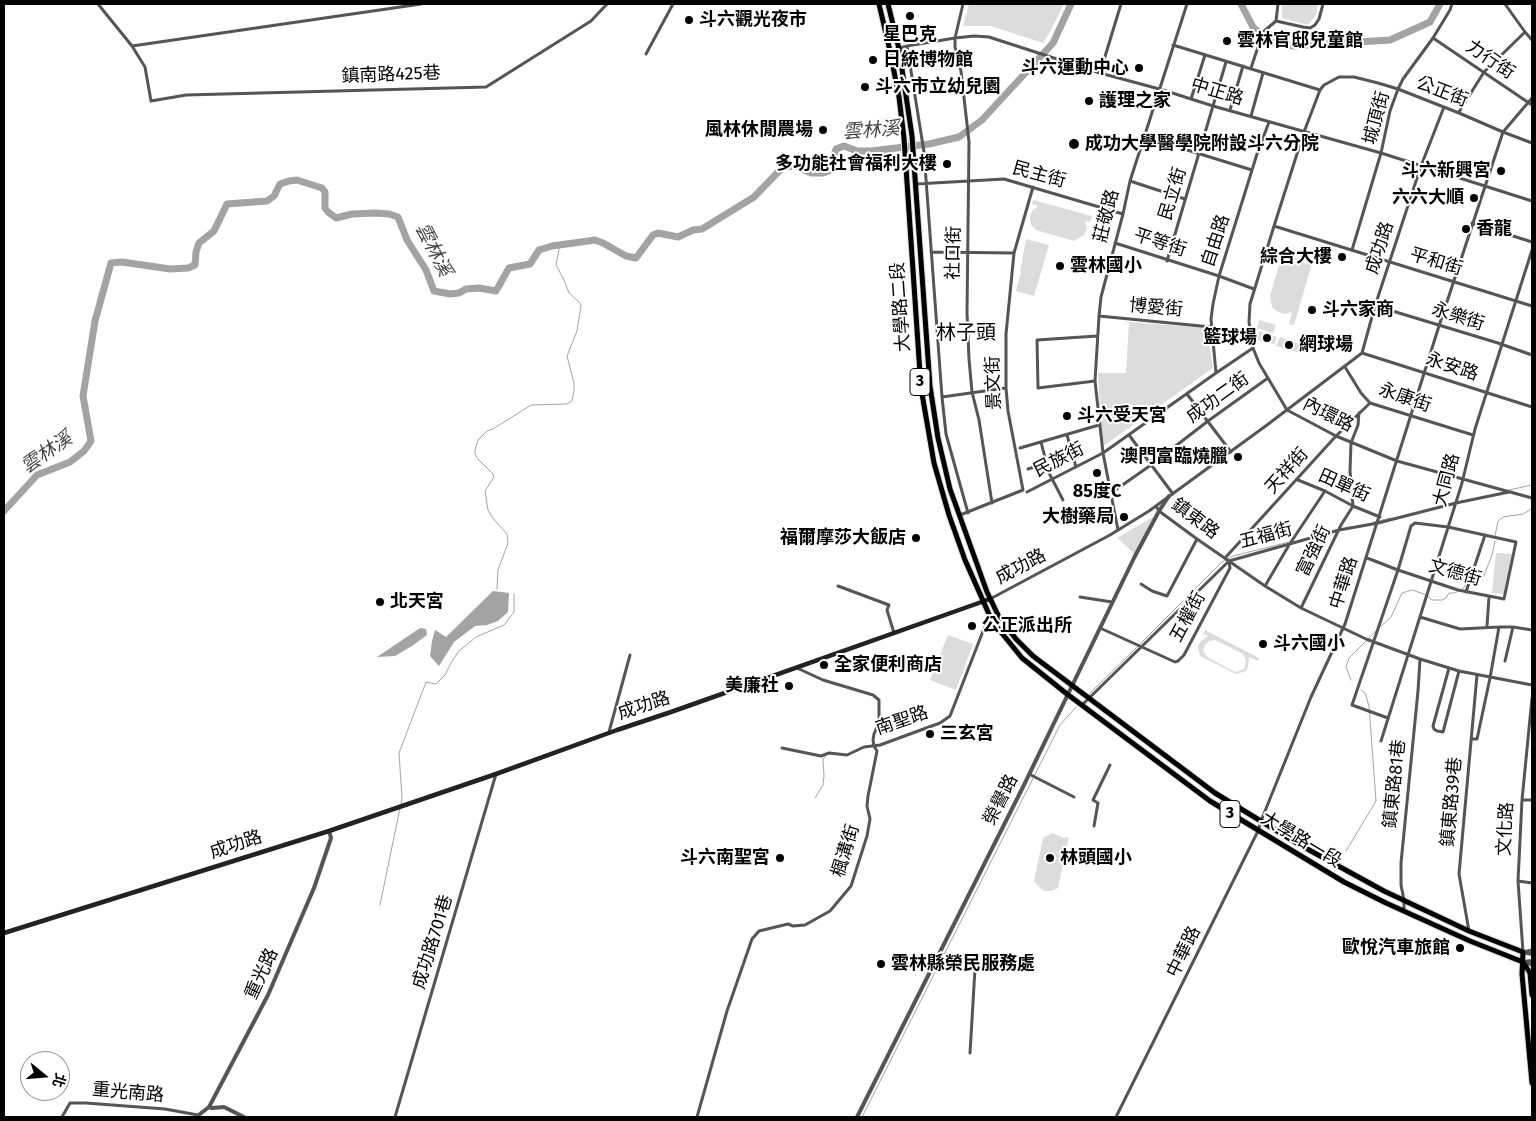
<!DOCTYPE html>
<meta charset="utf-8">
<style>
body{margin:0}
#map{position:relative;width:1536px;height:1121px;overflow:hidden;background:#fff;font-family:"Fira Sans","Noto Sans TC",sans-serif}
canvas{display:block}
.frame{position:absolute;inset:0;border:5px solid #000;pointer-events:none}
.north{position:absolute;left:20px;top:1051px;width:50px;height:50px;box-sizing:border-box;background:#fff;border:1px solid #999;border-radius:50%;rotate:107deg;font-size:14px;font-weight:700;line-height:20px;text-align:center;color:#000}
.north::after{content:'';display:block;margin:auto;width:18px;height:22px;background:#000;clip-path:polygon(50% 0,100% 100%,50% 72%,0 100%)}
</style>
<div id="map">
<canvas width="1536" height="1121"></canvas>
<div class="frame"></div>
<div class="north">北</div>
</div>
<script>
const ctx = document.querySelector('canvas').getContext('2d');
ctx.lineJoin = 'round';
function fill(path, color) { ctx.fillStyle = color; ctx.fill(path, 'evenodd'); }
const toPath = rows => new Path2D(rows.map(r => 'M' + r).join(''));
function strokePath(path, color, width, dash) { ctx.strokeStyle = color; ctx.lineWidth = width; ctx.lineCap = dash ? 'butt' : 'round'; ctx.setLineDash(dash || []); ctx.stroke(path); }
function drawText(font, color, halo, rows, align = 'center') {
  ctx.font = font + ' "Fira Sans","Noto Sans TC",sans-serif'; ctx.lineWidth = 4; ctx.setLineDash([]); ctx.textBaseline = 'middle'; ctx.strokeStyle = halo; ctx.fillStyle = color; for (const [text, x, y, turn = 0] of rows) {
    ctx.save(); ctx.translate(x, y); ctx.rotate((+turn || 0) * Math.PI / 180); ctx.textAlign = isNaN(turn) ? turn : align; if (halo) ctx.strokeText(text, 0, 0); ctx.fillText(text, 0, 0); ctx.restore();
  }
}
const green = toPath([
 [969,4,1064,4,1051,30,1043,43,991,26,963,26],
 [1282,4,1318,4,1316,15,1308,25,1282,18],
 [1033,200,1092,216,1090,222,1085,221,1087,228,1084,235,1074,241,1036,230,1031,225,1030,218,1032,211,1038,206,1032,204],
 [1026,239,1049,245,1034,296,1016,291,1021,273,1020,272],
 [1294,257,1302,260,1306,265,1308,259,1313,260,1294,325,1289,324,1292,312,1285,314,1276,311,1272,307,1270,296,1279,265,1286,259],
 [1259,320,1276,325,1273,333,1257,328],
 [1129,322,1207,328,1213,368,1102,447,1098,373,1126,373],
 [1259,331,1277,337,1274,344,1257,340],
 [1280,337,1302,345,1300,353,1276,346],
 [1153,517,1136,555,1117,538],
 [1496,553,1512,554,1504,594,1492,593],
 [1205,630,1259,658,1258,661,1249,657,1248,667,1246,671,1236,674,1200,656,1198,647,1199,643,1208,636,1203,634],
 [1215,640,1243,654,1246,661,1244,669,1235,672,1207,657,1203,651,1205,645,1209,641],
 [948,635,973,644,956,690,930,680],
 [1053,833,1063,838,1069,837,1058,888,1051,891,1045,891,1041,889,1034,881,1043,838]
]);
const water = toPath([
 [493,591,509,593,508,612,498,621,487,625,475,626,454,642,439,666,430,656,432,641,435,630,446,637],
 [420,628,426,629,427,635,412,646,395,656,377,657]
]);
const stream = toPath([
 [1509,490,1532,485],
 [1373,522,1391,518],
 [1495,536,1498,521,1503,517,1523,514,1530,510,1532,507],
 [1471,582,1484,576,1492,555,1495,541],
 [497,589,498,570,508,543,507,534,492,517,488,510,485,491,494,477,493,474,478,459,475,454,475,450,478,440,487,431,493,429,531,405,567,404,572,401,574,391,574,383,567,356,577,331,581,306,580,303,569,293,564,280,556,265,560,245],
 [1462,590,1467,583],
 [1379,628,1391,617,1402,593,1412,590,1427,595,1432,600,1442,600,1446,598,1449,593,1455,593,1458,591],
 [1140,644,1222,562,1233,556,1289,542],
 [1351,680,1346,667,1349,658,1376,631],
 [1088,695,1137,647],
 [815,798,823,785,824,776,823,760,825,756],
 [401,804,402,798,399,753,426,682,436,684,445,675,452,661,459,651,476,637,504,625,514,612,514,594],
 [1346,851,1376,801,1369,706,1365,693,1361,690],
 [380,905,400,808],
 [862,1117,1060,725,1078,705]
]);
const river = toPath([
 [1241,4,1253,27,1270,42,1293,46,1390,40,1430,22,1440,4],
 [4,511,37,475,70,462,84,451,91,441,83,396,95,321,111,263,122,262,170,269,188,268,195,265,196,252,199,243,214,231,227,204,267,201,274,196,280,184,289,181,297,180,322,188,325,192,325,208,328,212,336,218,352,214,375,213,389,214,398,217,407,240,426,270,434,291,450,294,459,293,466,289,479,288,496,291,509,268,530,264,539,250,552,246,595,240,603,243,626,256,636,258,653,235,658,233,678,237,693,230,702,229,754,197,783,167,796,166,811,173,823,173,829,171,836,149,844,146,857,151,871,151,929,144,959,137,982,120,1053,43,1071,4]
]);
const minor = toPath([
 [98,4,132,46,145,67,151,101,186,95,486,87,591,21,607,4],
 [963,4,955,38,955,47,961,71,969,142,967,313,969,359,972,392,979,420,992,503],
 [1505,4,1525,32,1532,40],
 [1276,21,1278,4],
 [1433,38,1532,105],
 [1173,45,1320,90],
 [132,46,421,4],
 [907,46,924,152,942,397,946,434,968,513],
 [890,51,907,46,955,38,974,36,989,37,1100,73,1163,90,1213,106,1381,153,1532,201],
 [646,54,673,4],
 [1251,68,1263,32,1276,21,1303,27,1310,28,1315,25,1319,19,1323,4],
 [1100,73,1121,4],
 [1191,99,1205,55],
 [1230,110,1243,66],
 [1459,112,1484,72,1525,32],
 [1251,116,1263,73],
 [1145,137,1252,170],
 [1532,143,1503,132,1459,113,1398,89,1378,83,1354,77,1339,77,1324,85,1320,90,1304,132,1274,226,1250,304,1249,322,1253,348,1259,363,1287,410,1336,436,1397,461,1532,498],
 [1130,181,1185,199],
 [916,184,1004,179,1123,214],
 [1472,223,1532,242],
 [1274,226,1532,306],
 [1115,243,1219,276,1254,289],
 [1352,250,1381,153,1390,111,1398,89,1403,79,1433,38,1450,10,1452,4],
 [931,252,1014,253],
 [1167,261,1226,62],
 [1376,306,1498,343,1532,355],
 [1099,316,1211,327],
 [1362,353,1532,407],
 [1345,367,1361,393,1370,403,1473,435],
 [1216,373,1211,319,1213,304,1219,276,1257,154,1269,122],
 [1095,381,1038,388,1037,340,1097,336],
 [1187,394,1231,452],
 [942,397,1006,388],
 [1067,435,1076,467],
 [1129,435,1173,494],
 [1041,442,1049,473,1063,500],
 [1020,448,1099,425],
 [1028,469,1047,463],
 [1298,480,1325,491,1353,506,1380,517],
 [1027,492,1103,453,1216,373,1253,348],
 [1111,493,1151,465,1208,421,1268,378],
 [1156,506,1159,511,1197,539,1265,586,1301,608,1366,639,1420,659,1459,671,1532,685],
 [960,515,1023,490,1008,411,1006,388,1006,334,1014,253,1033,187],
 [1118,530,1103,453,1095,381,1099,316,1101,297,1123,214,1130,181,1187,4],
 [1225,558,1336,436,1370,403],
 [1367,558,1398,570,1458,590,1504,599,1516,542,1448,527,1415,523,1411,526,1398,570,1352,705,1388,718],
 [1141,584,1152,591,1167,596,1197,539],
 [838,586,889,605,887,610,894,633],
 [1265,586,1289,545,1325,491],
 [1466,592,1485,535],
 [1080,597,1112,602],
 [990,599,1110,535,1149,511,1267,425,1362,353,1375,306,1421,166,1444,107],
 [1301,608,1341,525,1353,506,1350,471,1351,443,1358,425,1359,413],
 [1420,617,1460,629,1499,627,1513,627,1532,630],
 [1487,626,1489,597],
 [1100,628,1175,662,1178,661,1184,655,1230,568,1229,562],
 [1505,661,1513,627],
 [1449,668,1433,726,1434,729,1437,731,1443,732,1459,671],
 [1532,698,1522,800,1518,881,1523,952,1532,950],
 [1082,705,1229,561,1339,530,1378,523,1456,503,1509,492],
 [609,732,630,655],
 [1471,739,1477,739,1490,678,1499,627],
 [1381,741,1462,483,1475,429,1532,250],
 [782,748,821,756,829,753,847,755,864,747,880,745,940,723,950,716,985,626,999,617],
 [1029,774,1074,797],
 [1522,800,1532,800],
 [1094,826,1098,803,1093,800,1110,765],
 [1518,881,1532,883],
 [1404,912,1404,900,1401,885,1401,863,1418,691,1420,659],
 [1469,931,1459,874,1477,675],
 [937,959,948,963,973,966,975,969,970,1053],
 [1523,962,1532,965],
 [62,1117,70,1103,86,1103,165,1109,198,1115],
 [395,1117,496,774],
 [697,1117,727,1011,752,939,759,931,788,924,793,926,805,925,830,911,851,886,867,836,870,819,867,806,868,796,877,751,874,746,873,740,874,734,879,722,879,700,873,695,823,680,797,668],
 [1116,1117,1258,831,1261,821,1311,697,1345,624,1439,326,1503,132,1532,98]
]);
const tertiary = toPath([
 [1523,952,1532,954],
 [1523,962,1532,961],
 [209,1107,212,1108,224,1107,244,1117],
 [196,1117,209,1107,268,995,314,888,331,838,329,831],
 [857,1117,1023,787,1134,558,1159,511,1169,496]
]);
const secondary = toPath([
 [4,933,329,831,496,774,617,730,671,712,990,599]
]);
const primary = toPath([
 [879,4,890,51,899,97,904,138,921,388,934,463,949,515,965,560,992,621,1022,658,1067,694,1210,801,1344,882,1386,903,1470,941,1523,962],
 [888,4,899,49,912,136,930,386,938,438,950,489,987,592,999,617,1016,639,1033,656,1215,793,1300,845,1384,891,1469,931,1523,952,1522,974,1532,1083],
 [1523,962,1530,973,1532,995]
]);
const markers = [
 [910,16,5,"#000"],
 [689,20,5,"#000"],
 [1227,41,5,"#000"],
 [873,60,5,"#000"],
 [1139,68,5,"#000"],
 [865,87,5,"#000"],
 [1089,101,5,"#000"],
 [823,130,5,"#000"],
 [1074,144,6,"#000"],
 [947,164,5,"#000"],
 [1501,171,5,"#000"],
 [1474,198,5,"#000"],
 [1466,229,5,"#000"],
 [1342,257,5,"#000"],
 [1060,266,5,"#000"],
 [1312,310,5,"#000"],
 [1267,338,5,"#000"],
 [1289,345,5,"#000"],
 [1067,416,5,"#000"],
 [1238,457,5,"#000"],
 [1097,473,5,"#000"],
 [1124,517,5,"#000"],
 [916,538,5,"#000"],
 [380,602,5,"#000"],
 [972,626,5,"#000"],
 [1263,644,5,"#000"],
 [824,665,5,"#000"],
 [789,686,5,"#000"],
 [930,734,5,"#000"],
 [780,858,5,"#000"],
 [1050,858,5,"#000"],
 [1460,948,5,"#000"],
 [881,964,5,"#000"]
];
const shields = [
 [920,382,20],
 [1230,814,20]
];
const shieldNames = [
 ["3",920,382],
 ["3",1230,814]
];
const poiNames = [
 ["斗六觀光夜市",699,20],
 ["星巴克",910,35,"center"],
 ["雲林官邸兒童館",1237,41],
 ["日統博物館",883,60],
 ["斗六運動中心",1129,68,"right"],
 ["斗六市立幼兒園",875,87],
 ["護理之家",1099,101],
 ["風林休閒農場",813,130,"right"],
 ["成功大學醫學院附設斗六分院",1085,144],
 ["多功能社會福利大樓",937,164,"right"],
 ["斗六新興宮",1491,171,"right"],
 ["六六大順",1464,198,"right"],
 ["香龍",1476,229],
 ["綜合大樓",1332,257,"right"],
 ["雲林國小",1070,266],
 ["斗六家商",1322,310],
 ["籃球場",1257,338,"right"],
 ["網球場",1299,345],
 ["斗六受天宮",1077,416],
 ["澳門富臨燒臘",1228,457,"right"],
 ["85度C",1097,492,"center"],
 ["大樹藥局",1114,517,"right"],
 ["福爾摩莎大飯店",906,538,"right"],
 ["北天宮",390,602],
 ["公正派出所",982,626],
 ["斗六國小",1273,644],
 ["全家便利商店",834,665],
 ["美廉社",779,686,"right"],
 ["三玄宮",940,734],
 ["斗六南聖宮",770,858,"right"],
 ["林頭國小",1060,858],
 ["歐悅汽車旅館",1450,948,"right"],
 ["雲林縣榮民服務處",891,964]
];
const streetNames = [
 ["力行街",1490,60,34],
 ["鎮南路425巷",391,75,-2],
 ["中正路",1217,92,17],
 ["公正街",1442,92,21],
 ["城頂街",1377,118,-75],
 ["民主街",1039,175,15],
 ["民立街",1173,194,-73],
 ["莊敬路",1107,216,-76],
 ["自由路",1216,241,-72],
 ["平等街",1160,243,18],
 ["成功路",1380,248,-72],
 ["社口街",954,253,-89],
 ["平和街",1436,262,17],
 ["大學路二段",901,307,-94],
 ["博愛街",1156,308,5],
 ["永樂街",1458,317,18],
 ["永安路",1452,367,18],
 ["景文街",994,383,-92],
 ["成功二街",1218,398,-36],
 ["永康街",1405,398,19],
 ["內環路",1328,415,27],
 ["民族街",1059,460,-27],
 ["天祥街",1287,471,-48],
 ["大同路",1447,480,-75],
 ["田單街",1344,486,24],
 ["鎮東路",1195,519,37],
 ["五福街",1266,536,-15],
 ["富強街",1314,551,-64],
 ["成功路",1021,567,-28],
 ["文德街",1455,573,16],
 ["中華路",1344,583,-72],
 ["五權街",1188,617,-62],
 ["成功路",644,706,-18],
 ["南聖路",902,721,-19],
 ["鎮東路81巷",1395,784,-84],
 ["榮譽路",1001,800,-63],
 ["鎮東路39巷",1452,802,-85],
 ["文化路",1506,829,-87],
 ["大學路一段",1301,840,31],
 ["成功路",236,845,-18],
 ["楓溝街",846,851,-73],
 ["成功路701巷",433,942,-73],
 ["中華路",1184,952,-64],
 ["重光路",262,974,-65],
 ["重光南路",128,1093,5]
];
const waterNames = [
 ["雲林溪",871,131,-4],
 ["雲林溪",433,250,63],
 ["雲林溪",47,453,-35]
];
const quarterNames = [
 ["林子頭",966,333]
];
fill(green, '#dcdcdc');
fill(water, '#a3a3a3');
strokePath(stream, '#a3a3a3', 1);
strokePath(river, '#a3a3a3', 7);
strokePath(primary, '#dbdbdb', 7);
strokePath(minor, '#555', 3);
strokePath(tertiary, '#555', 4);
strokePath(secondary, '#222', 4.5);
strokePath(primary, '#000', 5);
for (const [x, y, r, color] of markers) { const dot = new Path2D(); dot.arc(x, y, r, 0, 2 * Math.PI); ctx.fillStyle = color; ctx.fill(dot); strokePath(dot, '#fff', 2); }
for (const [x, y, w] of shields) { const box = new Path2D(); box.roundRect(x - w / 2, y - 13.5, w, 27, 4); ctx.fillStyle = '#fff'; ctx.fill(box); strokePath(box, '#000', 1); }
drawText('bold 16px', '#000', null, shieldNames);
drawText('bold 18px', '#000', '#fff', poiNames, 'left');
drawText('18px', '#000', '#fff', streetNames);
drawText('italic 19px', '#444', '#fff', waterNames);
drawText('20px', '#000', '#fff', quarterNames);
</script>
